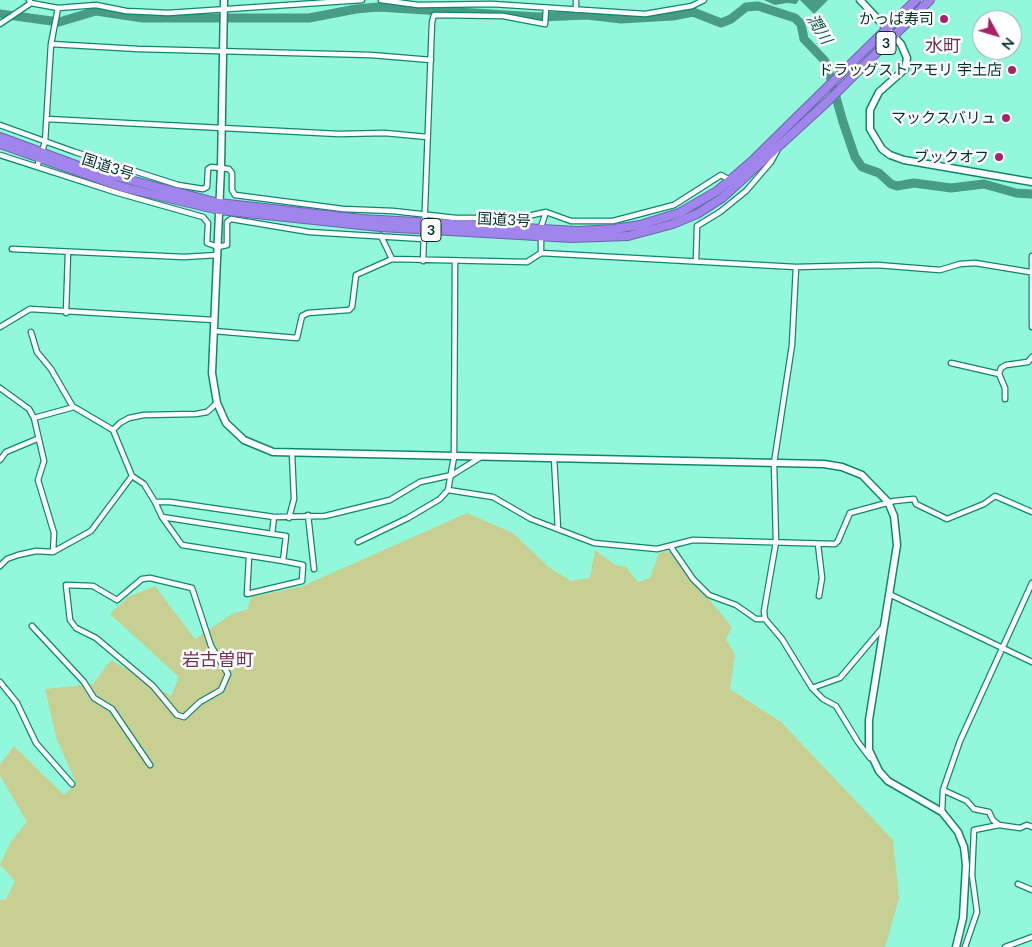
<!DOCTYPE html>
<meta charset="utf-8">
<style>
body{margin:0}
#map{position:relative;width:1032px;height:947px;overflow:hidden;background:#93f8db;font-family:Lato,sans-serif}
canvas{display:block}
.north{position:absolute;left:972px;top:10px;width:50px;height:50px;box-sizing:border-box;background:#fff;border:1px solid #99aca8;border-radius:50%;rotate:129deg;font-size:14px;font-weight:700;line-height:20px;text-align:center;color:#013026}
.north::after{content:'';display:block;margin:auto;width:18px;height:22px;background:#a82269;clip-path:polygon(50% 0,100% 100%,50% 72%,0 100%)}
</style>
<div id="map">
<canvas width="1032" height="947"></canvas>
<div class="north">N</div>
</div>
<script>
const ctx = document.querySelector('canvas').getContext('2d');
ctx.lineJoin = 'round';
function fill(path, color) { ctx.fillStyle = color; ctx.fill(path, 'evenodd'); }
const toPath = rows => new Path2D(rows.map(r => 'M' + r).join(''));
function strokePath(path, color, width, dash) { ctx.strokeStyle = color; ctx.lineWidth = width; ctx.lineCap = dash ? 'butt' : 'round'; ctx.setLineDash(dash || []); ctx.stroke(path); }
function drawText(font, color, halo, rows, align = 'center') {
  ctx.font = font + ' Lato,"Noto Sans JP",sans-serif'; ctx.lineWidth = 5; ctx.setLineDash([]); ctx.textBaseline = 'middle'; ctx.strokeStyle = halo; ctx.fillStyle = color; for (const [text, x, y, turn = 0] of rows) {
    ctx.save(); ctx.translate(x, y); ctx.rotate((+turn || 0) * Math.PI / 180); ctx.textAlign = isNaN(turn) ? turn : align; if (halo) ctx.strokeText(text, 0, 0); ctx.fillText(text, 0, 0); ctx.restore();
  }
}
const green = toPath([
 [467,513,513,533,550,568,571,581,590,578,595,550,615,565,626,567,638,582,650,578,659,553,669,551,732,627,726,639,735,655,730,689,781,722,893,840,899,899,885,947,0,947,0,900,6,899,15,881,0,865,11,841,27,822,0,776,0,765,14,746,64,795,76,783,56,737,45,689,93,684,111,660,171,696,179,677,110,614,128,597,155,586,195,639,232,614,248,609,251,597,303,586]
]);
const water = toPath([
 [764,0,799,0,796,4,787,3,775,5],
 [800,0,828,0,814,14]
]);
const river = toPath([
 [0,14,59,22,96,11,143,18,309,18,356,9,378,7,539,17,587,15,621,19,673,16,693,12,721,23,731,19,746,7,758,6,795,18,801,24,804,39,825,61,828,69,843,122,855,157,862,167,879,173,891,184,897,186,914,183,951,188,984,184,1016,193,1032,194]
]);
const street = toPath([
 [29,0,31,3,58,8,96,5,126,11,168,13,362,0],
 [381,0,418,5,492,4,645,14,692,6,704,0],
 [576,10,576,0],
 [0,24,31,3],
 [51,44,138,49,371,55,431,60],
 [47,119,339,134,385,133,427,137],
 [0,125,75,152,178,185,203,189,207,187,208,169,211,167,229,169,232,173,232,190,235,195,343,209,393,211,456,218,519,218,546,212,571,221,613,221,674,205,721,175,730,180],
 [0,155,118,193,203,217,208,223,207,243,218,247,227,245,227,222,231,219,309,232,423,239],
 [37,167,45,142,51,44,58,8],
 [381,236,392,259],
 [12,249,184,257,218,255],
 [541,253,541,227,546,212],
 [1032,256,1032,327],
 [423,261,432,22,434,15,503,16,545,24,546,8],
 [455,261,454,457,448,490,493,497,531,519,594,543,657,549,693,540,835,544,838,541,850,513,894,501,914,499,916,504,947,519,984,504,995,496,1032,512],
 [696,261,697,226,720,212,746,191,771,162,777,151],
 [796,267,792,345,774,463,776,542,764,611,765,619,782,639,812,688,823,699,836,706,858,742,870,758],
 [66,313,68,252],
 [0,327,30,309,214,320],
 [214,331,297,338,302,316,308,313,349,310,352,307,356,275,392,259,527,262,541,253,796,267,877,265,940,270,960,264,975,263,1030,272],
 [31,332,37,352,51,369,73,407],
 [951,363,999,374],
 [0,388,29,409,34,418,44,461,38,480,54,533,53,552],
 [1005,399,1005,388,999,374,1001,368,1006,365,1028,362,1032,357],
 [34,418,74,407,113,430,132,476,144,484,155,502,170,502,274,517,325,516,390,500,420,482,452,475,481,457],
 [113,430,120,423,129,418,144,415,196,414,207,412,217,403],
 [554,458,558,529],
 [0,460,6,452,37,439],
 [155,502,162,517,182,545,283,561,286,536,272,534,274,517],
 [308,515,314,569],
 [162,517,272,534],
 [289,518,294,499,292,454],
 [358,542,408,518,440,499,448,490],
 [818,544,822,578,819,596],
 [671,547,693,579,709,595,736,605,756,619,765,619],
 [249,557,247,594,302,581,303,565,283,561],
 [0,566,7,559,18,555,36,551,53,552,91,531,132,476],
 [150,578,192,588,211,646,228,674,221,690,200,702,184,717,177,715,153,686,96,638,76,628,70,620,66,585,93,586,117,600,142,579,150,578],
 [889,594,1032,662],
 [32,626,84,682,94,698,112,709,150,765],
 [0,682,17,703,36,743,72,784],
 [812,688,840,678,884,626],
 [943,790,967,801,974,809,989,812,993,820,999,825,1020,828,1027,825,1032,827],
 [942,812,943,790,960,741,1032,583],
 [1018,884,1032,890],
 [965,947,977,912,972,875,974,830,999,825],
 [1005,947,1032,937]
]);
const secondary = toPath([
 [224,0,221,168,212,373,217,403,226,423,244,440,273,452,824,464,842,467,862,475,888,502,894,516,897,545,869,720,869,750,879,771,888,781,942,812,958,832,964,847,966,865,963,918,956,947],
 [860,0,901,44,907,58,905,69,879,92,870,110,870,129,882,149,890,155,904,160,1032,182]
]);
const highway = toPath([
 [0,137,84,168,219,203,362,219,578,231,614,229,640,225,679,213,717,191,751,162,916,0],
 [0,144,122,187,219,210,380,227,571,238,628,236,673,224,697,214,722,198,827,102,930,0]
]);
const markers = [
 [944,19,5,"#a82269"],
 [1012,70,5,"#a82269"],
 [1006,118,5,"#a82269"],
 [999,157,5,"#a82269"]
];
const shields = [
 [886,43,20],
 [431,230,20]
];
const shieldNames = [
 ["3",886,43],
 ["3",431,230]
];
const poiNames = [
 ["かっぱ寿司",934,19],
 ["ドラッグストアモリ 宇土店",1002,70],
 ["マックスバリュ",996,118],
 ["ブックオフ",989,157]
];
const streetNames = [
 ["国道3号",108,167,18],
 ["国道3号",504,220,3]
];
const waterNames = [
 ["潤川",819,29,58]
];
const quarterNames = [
 ["水町",943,46],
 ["岩古曽町",218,660]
];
fill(green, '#c7cf93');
fill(water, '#489c86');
strokePath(river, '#489c86', 9);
strokePath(street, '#0d876f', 7);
strokePath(secondary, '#0d876f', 9);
strokePath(highway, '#6867a7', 10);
strokePath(street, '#fff', 4.5);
strokePath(secondary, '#fff', 6);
strokePath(highway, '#a085ed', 8);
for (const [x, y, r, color] of markers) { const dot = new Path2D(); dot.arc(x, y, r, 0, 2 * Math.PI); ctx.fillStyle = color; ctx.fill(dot); strokePath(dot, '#fff', 2); }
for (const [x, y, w] of shields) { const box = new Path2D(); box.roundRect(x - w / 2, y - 11.5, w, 23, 4); ctx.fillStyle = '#fff'; ctx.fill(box); strokePath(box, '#013026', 1); }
drawText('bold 14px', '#013026', null, shieldNames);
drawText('15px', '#013026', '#fff', poiNames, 'right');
drawText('15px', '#013026', '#fff', streetNames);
drawText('italic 16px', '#135849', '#fff', waterNames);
drawText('18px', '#73314f', '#fff', quarterNames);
</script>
